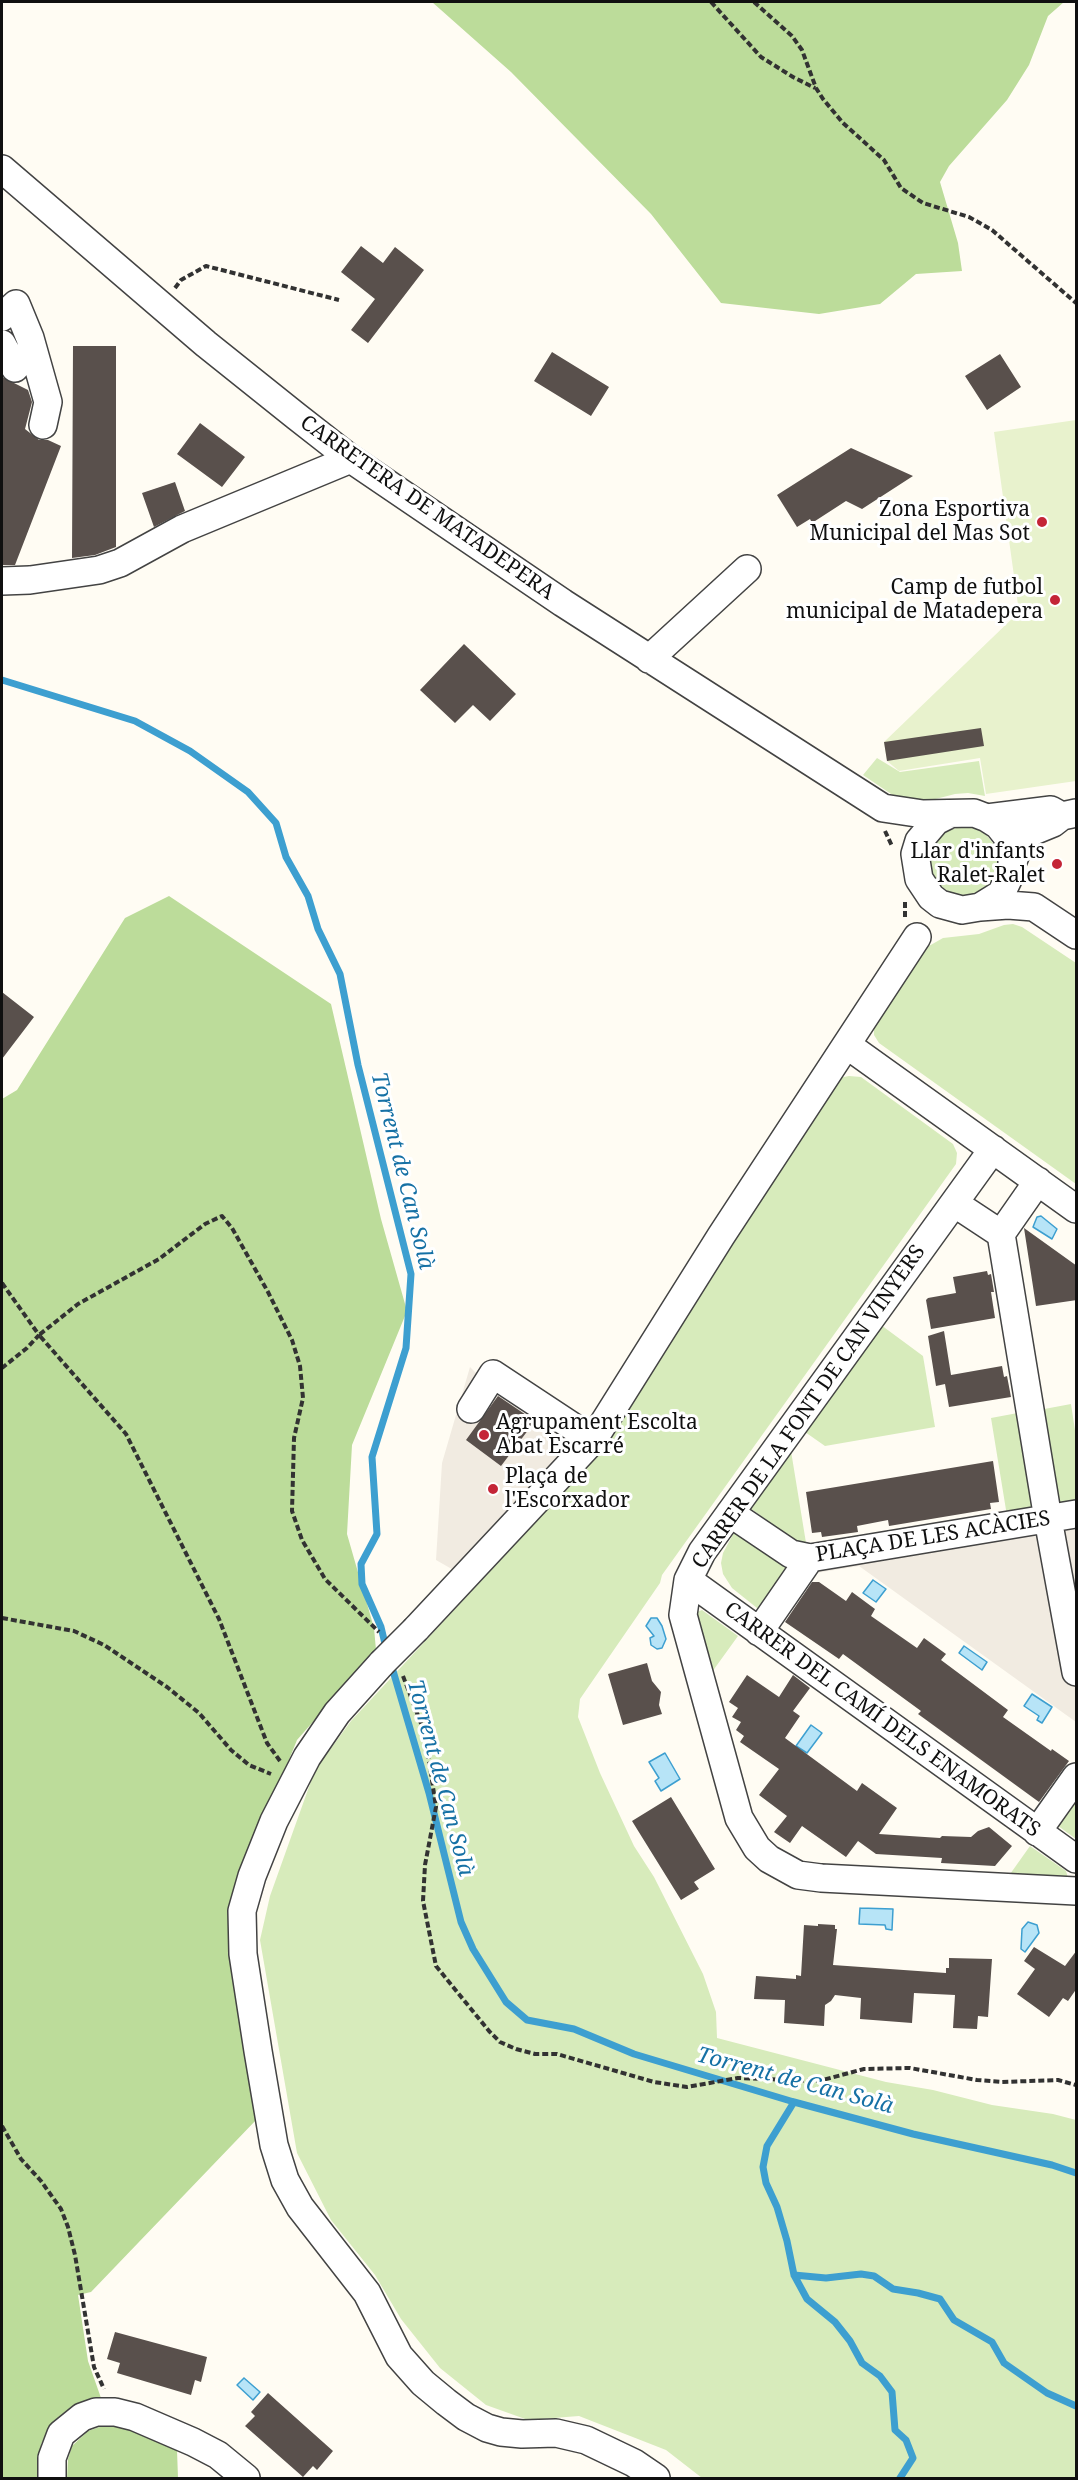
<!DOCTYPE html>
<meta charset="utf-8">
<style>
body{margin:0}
#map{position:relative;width:1078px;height:2480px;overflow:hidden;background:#fffcf3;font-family:"Noto Serif",serif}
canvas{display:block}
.frame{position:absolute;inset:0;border:3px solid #101010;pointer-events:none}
</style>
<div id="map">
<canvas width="1078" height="2480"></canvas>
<div class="frame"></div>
</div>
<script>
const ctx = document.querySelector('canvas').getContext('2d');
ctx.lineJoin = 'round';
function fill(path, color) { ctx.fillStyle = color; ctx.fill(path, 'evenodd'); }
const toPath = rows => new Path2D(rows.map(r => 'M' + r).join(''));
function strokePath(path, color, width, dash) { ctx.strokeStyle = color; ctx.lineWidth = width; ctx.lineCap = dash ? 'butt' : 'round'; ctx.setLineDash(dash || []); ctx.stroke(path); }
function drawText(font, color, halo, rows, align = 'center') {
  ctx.font = font + ' "Noto Serif",serif'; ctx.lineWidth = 6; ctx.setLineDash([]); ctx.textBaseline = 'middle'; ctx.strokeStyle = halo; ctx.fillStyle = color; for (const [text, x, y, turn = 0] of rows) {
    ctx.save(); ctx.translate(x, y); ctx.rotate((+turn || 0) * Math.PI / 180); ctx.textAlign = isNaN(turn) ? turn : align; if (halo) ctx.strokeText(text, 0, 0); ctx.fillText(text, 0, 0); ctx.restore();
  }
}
const green = toPath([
 [877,758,900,772,979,761,985,796,968,793,955,794,924,802,894,796,863,775],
 '930 861a34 34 0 1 1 68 0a34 34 0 1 1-68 0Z',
 [1013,924,1022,927,1076,963,1076,1184,879,1043,874,1035,874,1026,910,970,929,946,943,938,979,934,1004,925],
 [849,1076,861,1077,953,1144,957,1153,956,1164,662,1575,660,1583,580,1699,578,1717,600,1773,634,1846,654,1877,703,1974,716,2012,717,2038,886,2082,933,2090,992,2105,1053,2114,1076,2120,1076,2478,702,2478,666,2450,579,2416,528,2420,486,2405,440,2368,401,2319,375,2275,331,2220,297,2153,260,1940,270,1896,315,1770,351,1721,598,1455,839,1078],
 [881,1325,923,1356,935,1427,825,1446,805,1432],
 [1071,1404,1076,1437,1076,1504,1055,1508,1039,1410],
 [1023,1412,1039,1510,1007,1516,991,1418],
 [791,1451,807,1549,750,1508],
 [737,1527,794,1569,772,1620,732,1588,723,1574,721,1563,723,1553],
 [702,1610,738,1636,712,1672,696,1616,697,1612],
 [1076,1768,1076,1839,1043,1815],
 [1030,1846,1066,1871,1068,1878,1008,1877]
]);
const forest = toPath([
 [432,2,1064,2,1048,16,1029,65,1007,100,949,166,940,182,958,243,962,271,916,274,880,304,819,314,721,303,651,214,511,72],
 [169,896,331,1004,381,1219,407,1311,352,1445,347,1534,374,1628,376,1650,297,1740,280,1782,250,1844,257,2119,91,2292,78,2295,88,2361,101,2398,82,2402,70,2408,55,2420,41,2444,41,2478,2,2478,2,1099,17,1090,125,918],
 [108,2424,126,2428,177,2450,178,2478,67,2478,68,2459,72,2446,88,2431]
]);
const pitch = toPath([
 [1076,420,1076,781,986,794,980,758,899,771,887,761,884,742,1019,612,994,432]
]);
const plaza = toPath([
 [470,1367,498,1395,535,1420,577,1456,464,1576,436,1560,442,1463],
 [1076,1514,1076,1722,859,1566,804,1575,810,1558]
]);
const water = toPath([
 [1041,1216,1057,1229,1052,1239,1033,1227,1037,1217,1041,1216],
 [873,1580,886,1589,876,1602,863,1593,873,1580],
 [651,1618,657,1618,662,1626,666,1639,662,1648,657,1649,651,1645,650,1638,654,1636,646,1626,651,1618],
 [964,1646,987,1662,982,1670,959,1653,964,1646],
 [1032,1694,1052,1707,1042,1723,1037,1720,1039,1716,1024,1706,1032,1694],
 [811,1725,822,1733,807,1753,796,1746,811,1725],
 [665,1753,680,1779,661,1791,655,1781,659,1778,649,1762,665,1753],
 [860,1908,893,1909,892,1930,886,1929,885,1925,859,1924,860,1908],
 [1028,1922,1037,1925,1039,1933,1025,1952,1021,1949,1022,1929,1028,1922],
 [244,2378,260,2392,253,2400,237,2385,244,2378]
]);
const stream = toPath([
 [2,680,135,721,190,751,248,792,276,823,286,857,308,896,318,929,340,974,358,1065,411,1274,406,1348,372,1457,377,1534,361,1564,362,1584,381,1627,386,1648],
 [391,1664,429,1793,461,1922,473,1949,506,2002,527,2020,574,2029,634,2054,794,2102,913,2134,1052,2165,1076,2173],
 [794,2102,767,2146,763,2167,766,2183,777,2207,787,2241,794,2275,807,2299,835,2322,850,2341,862,2363,880,2376,892,2392,895,2430,906,2440,913,2458,900,2478],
 [794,2275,826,2278,861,2274,874,2276,893,2289,918,2293,940,2299,954,2320,992,2342,1004,2363,1047,2393,1076,2406]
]);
const building = toPath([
 [361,246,383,263,395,247,424,270,368,343,351,330,375,299,341,272],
 [73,346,116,346,116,547,95,555,72,558],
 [552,352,609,387,591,416,534,381],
 [1000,354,1021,387,987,410,965,376],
 [2,377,28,390,32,402,25,429,39,440,48,440,61,446,15,565,2,565],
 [200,423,245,457,222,487,177,454],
 [851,448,913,476,862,509,846,501,812,523,810,519,797,527,777,495],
 [175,482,185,511,154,527,142,493],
 [464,644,516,694,490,721,473,705,455,723,420,690],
 [981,728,984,746,887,761,884,742],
 [2,992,34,1017,2,1059],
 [1024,1228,1077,1266,1077,1300,1036,1306],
 [987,1271,988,1275,991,1274,994,1292,991,1292,995,1318,931,1329,926,1300,928,1298,956,1293,953,1277],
 [944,1331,951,1375,1002,1366,1004,1377,1007,1376,1011,1397,949,1407,945,1384,936,1386,928,1336],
 [498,1396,535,1421,501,1466,466,1440],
 [993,1461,999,1502,990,1503,991,1509,889,1526,888,1520,857,1526,858,1532,822,1537,821,1532,812,1533,806,1492],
 [812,1582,819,1582,846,1601,852,1592,875,1609,871,1616,917,1648,924,1638,946,1654,941,1660,1008,1710,1003,1717,1051,1751,1052,1749,1069,1761,1039,1802,918,1714,921,1711,843,1654,839,1659,785,1622],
 [647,1663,652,1681,661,1692,659,1705,662,1714,623,1725,608,1674],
 [747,1675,779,1697,793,1675,810,1688,793,1711,800,1716,785,1738,857,1791,862,1783,897,1808,879,1834,940,1838,942,1836,971,1837,978,1831,989,1827,1012,1846,995,1866,941,1863,942,1858,876,1854,858,1841,846,1857,802,1826,790,1843,774,1832,787,1816,759,1795,779,1769,740,1742,744,1736,736,1730,741,1722,732,1717,738,1708,729,1702],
 [671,1797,715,1869,694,1882,699,1889,681,1900,632,1821],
 [818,1924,835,1925,835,1929,837,1929,833,1965,946,1973,946,1968,949,1968,949,1958,992,1959,988,2017,978,2016,977,2029,953,2028,955,1995,914,1993,912,2023,860,2019,861,1998,835,1995,831,2001,825,2005,824,2026,784,2023,785,2000,754,1999,756,1976,796,1979,796,1975,801,1976,804,1925,818,1926],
 [1034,1947,1065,1966,1077,1950,1077,1988,1068,2001,1063,1998,1049,2017,1017,1994,1035,1969,1024,1961],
 [115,2332,207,2357,201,2382,195,2380,191,2395,117,2373,120,2363,107,2359],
 [268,2393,333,2451,317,2470,313,2466,303,2477,245,2426,255,2416,251,2412]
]);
const path = toPath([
 [711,2,761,57,793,77,815,88],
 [754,2,792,36,802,50,816,88,823,99,843,123,884,160,901,188,923,203,969,217,992,230,1076,303],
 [175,288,181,280,206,266,339,300],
 [885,831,892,846],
 [905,902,905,919],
 [2,1283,39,1335,27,1348,2,1368],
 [2,1618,74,1631,104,1645,167,1687,199,1713,231,1750,249,1765,271,1774],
 [403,1676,425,1734,436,1807,425,1865,423,1901,436,1966,489,2031,500,2042,516,2049,535,2054,557,2054,654,2082,687,2087,738,2078,819,2081,864,2069,910,2068,977,2080,1002,2082,1058,2080,1076,2085],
 [280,1761,267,1743,219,1619,126,1434,39,1335,78,1304,159,1259,205,1224,222,1216,232,1228,268,1292,292,1340,300,1366,303,1398,294,1438,292,1511,302,1540,325,1579,379,1632],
 [2,2126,21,2159,41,2181,61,2209,68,2227,75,2255,94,2367,104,2389]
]);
const minor = toPath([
 [2,169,206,344,296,416,351,459,563,603,883,808,923,814,974,813,987,818,998,825,1006,835,1012,848,1012,871,1001,894,980,907,962,910,940,904,931,897,919,879,915,854,919,841,936,821,948,815],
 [2,317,16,304,30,338,48,402,43,425],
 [2,344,15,368],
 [2,581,30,580,99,570,120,563,182,529,351,459],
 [649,659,747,569],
 [987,818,1051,810,1060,815],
 [1013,861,1020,844,1031,832,1053,823,1062,816,1076,813],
 [980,907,1008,905,1034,907,1076,935],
 [847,1045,1076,1209],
 [993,1149,702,1552,688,1580,683,1615,739,1818,757,1848,769,1859,798,1875,821,1878,1076,1891],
 [1038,1181,1001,1234,1048,1519,1076,1672],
 [954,1203,1001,1234],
 [471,1409,493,1374,593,1440],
 [730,1513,791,1554,810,1558,1076,1514],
 [688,1580,1076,1859],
 [416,1629,593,1440,721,1236,917,937],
 [759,1632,810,1558],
 [382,1663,337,1713,307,1757,274,1821,252,1876,242,1911,243,1954,258,2051,274,2145,285,2180,300,2207,367,2293,399,2356,423,2383,446,2402,466,2417,487,2428,501,2432,522,2434,556,2433,586,2440,634,2463,656,2478],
 [1037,1832,1076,1777],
 [52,2478,52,2458,61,2434,82,2417,96,2412,115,2412,135,2417,193,2442,218,2455,246,2478]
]);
const minorBridge = toPath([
 [382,1663,416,1629]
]);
const markers = [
 [1042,522,6,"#c42537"],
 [1055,600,6,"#c42537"],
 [1057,864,6,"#c42537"],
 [484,1435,6,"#c42537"],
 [493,1489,6,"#c42537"]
];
const streetNames = [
 ["CARRETERA DE MATADEPERA",427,508,35],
 ["CARRER DE LA FONT DE CAN VINYERS",809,1407,-55],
 ["PLAÇA DE LES ACÀCIES",933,1537,-9],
 ["CARRER DEL CAMÍ DELS ENAMORATS",882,1720,36]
];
const poiNames = [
 ["Zona Esportiva",1030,510],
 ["Municipal del Mas Sot",1030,534],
 ["Camp de futbol",1043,588],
 ["municipal de Matadepera",1043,612],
 ["Llar d'infants",1045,852],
 ["Ralet-Ralet",1045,876],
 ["Agrupament Escolta",496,1423,"left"],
 ["Abat Escarré",496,1447,"left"],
 ["Plaça de",505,1477,"left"],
 ["l'Escorxador",505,1501,"left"]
];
const waterNames = [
 ["Torrent de Can Solà",402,1171,76],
 ["Torrent de Can Solà",440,1778,75],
 ["Torrent de Can Solà",795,2081,15]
];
fill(green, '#d7ebbb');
fill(forest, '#bcdc9a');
fill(pitch, '#e8f2cd');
fill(plaza, '#f1ebe1');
fill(water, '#b7e4f7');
strokePath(water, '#3d9fd0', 1.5);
strokePath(stream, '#3d9fd0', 7);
fill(building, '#59504c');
strokePath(minor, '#434343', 30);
strokePath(path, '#323232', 4, [6, 3]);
strokePath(minor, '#fff', 27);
strokePath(minorBridge, '#434343', 30, []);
strokePath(minorBridge, '#fff', 27);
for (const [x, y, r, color] of markers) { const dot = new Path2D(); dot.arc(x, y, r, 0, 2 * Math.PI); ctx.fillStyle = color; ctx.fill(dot); strokePath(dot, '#fff', 2); }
drawText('21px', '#101010', '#fff', streetNames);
drawText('21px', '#101010', '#fff', poiNames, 'right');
drawText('italic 22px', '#1671a5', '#fff', waterNames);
</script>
